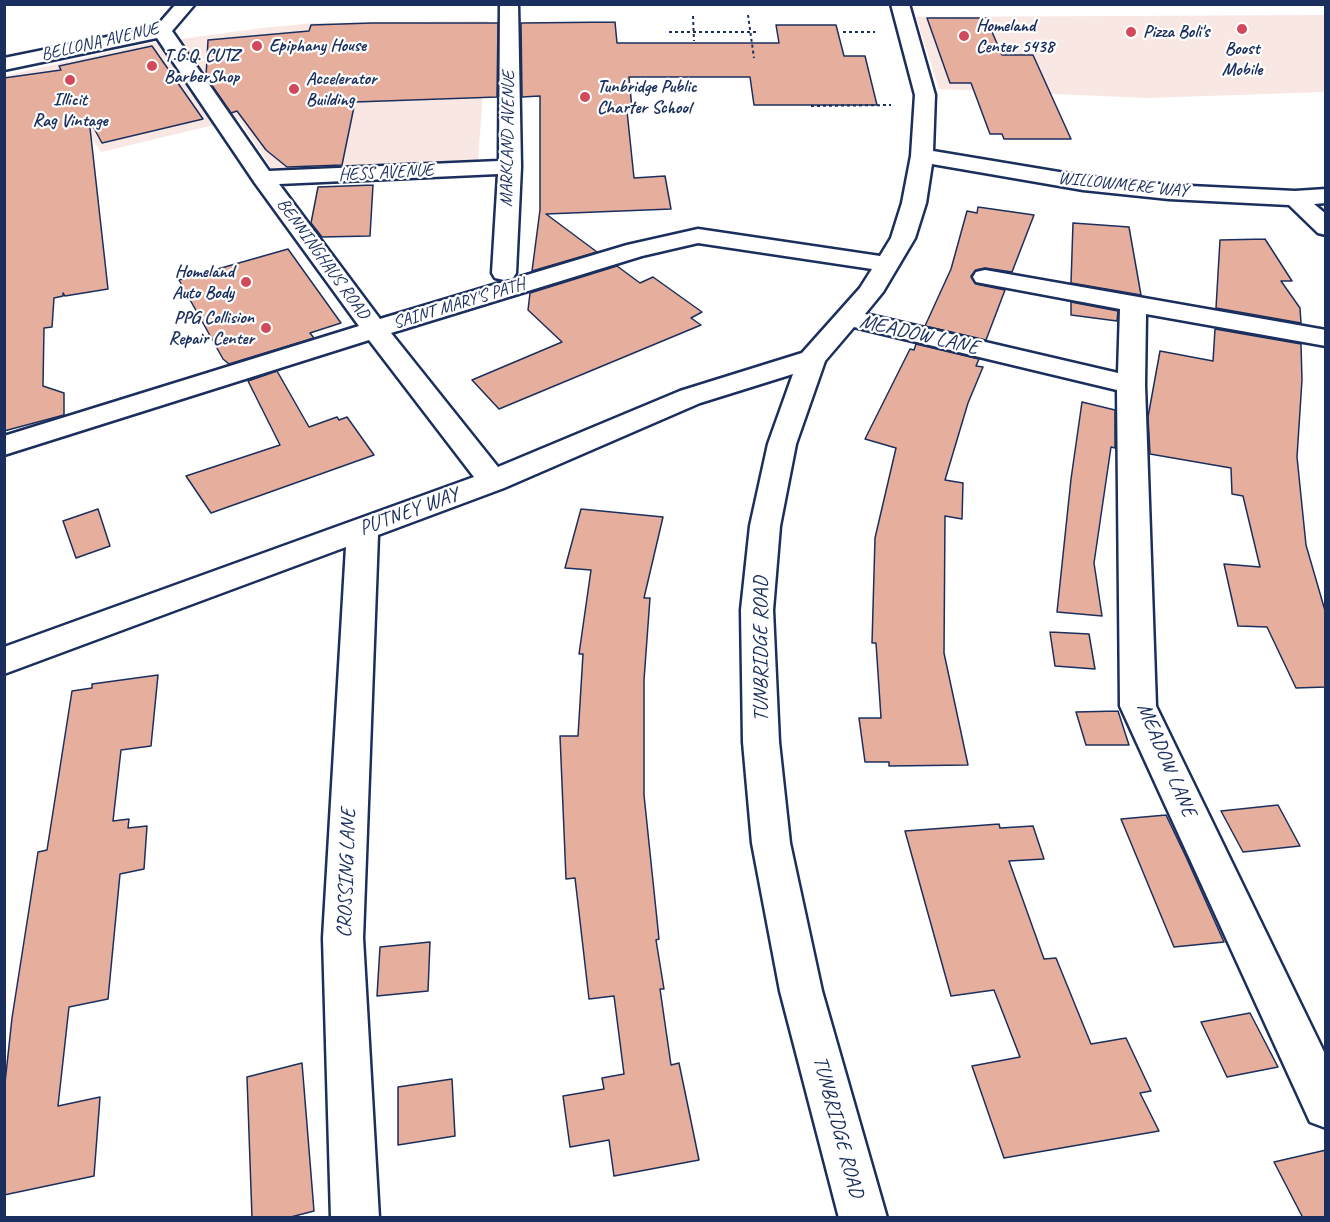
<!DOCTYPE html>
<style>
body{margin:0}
#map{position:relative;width:1330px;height:1222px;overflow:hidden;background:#fff;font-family:Caveat,sans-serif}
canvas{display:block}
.frame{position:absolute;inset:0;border:6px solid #1b2f5e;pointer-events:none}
</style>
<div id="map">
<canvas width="1330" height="1222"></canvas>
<div class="frame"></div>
</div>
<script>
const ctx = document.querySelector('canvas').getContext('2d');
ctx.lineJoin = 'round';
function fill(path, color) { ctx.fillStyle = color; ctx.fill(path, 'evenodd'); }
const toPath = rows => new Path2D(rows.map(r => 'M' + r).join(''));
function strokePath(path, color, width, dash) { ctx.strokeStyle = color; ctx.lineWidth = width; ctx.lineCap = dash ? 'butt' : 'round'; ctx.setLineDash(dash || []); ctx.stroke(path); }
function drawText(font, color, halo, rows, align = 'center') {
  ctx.font = font + ' Caveat,sans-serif'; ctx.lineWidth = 4.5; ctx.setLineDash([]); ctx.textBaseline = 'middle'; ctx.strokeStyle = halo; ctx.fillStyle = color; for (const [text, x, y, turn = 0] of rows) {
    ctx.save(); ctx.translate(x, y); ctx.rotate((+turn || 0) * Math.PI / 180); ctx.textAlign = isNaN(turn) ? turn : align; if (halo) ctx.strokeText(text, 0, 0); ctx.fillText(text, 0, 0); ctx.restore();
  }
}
const built = toPath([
 [1325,15,1325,92,1146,98,939,89,916,17],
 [488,21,478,162,273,171,239,119,101,152,93,140,5,153,4,76,145,44,262,28,314,23]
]);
const building = toPath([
 [927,18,986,18,1002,55,1033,55,1071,139,1004,139,1002,134,990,134,971,83,950,83,927,18],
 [615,22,617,43,779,43,776,25,836,25,844,56,865,56,877,105,754,105,750,77,629,77,632,109,627,111,634,178,665,176,671,209,546,214,597,252,532,271,540,210,540,96,522,97,521,23,615,22],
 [372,23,498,23,497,97,355,102,342,165,287,167,266,150,237,111,231,113,206,77,208,40,309,31,311,25,372,23],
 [152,46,203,119,102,143,89,119,108,289,65,296,63,293,63,296,54,298,52,327,44,328,43,386,64,393,64,415,4,431,4,78,61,70,59,66,152,46],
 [373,185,370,236,322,237,311,223,318,187,373,185],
 [978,207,1034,215,1012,272,985,268,976,270,971,276,976,284,1005,290,986,340,925,326,951,269,967,211,977,213,978,207],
 [1073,223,1129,227,1141,295,1071,283,1073,223],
 [1265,239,1292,281,1281,281,1300,308,1301,323,1216,308,1220,240,1265,239],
 [288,249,341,323,310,333,314,338,229,364,223,359,179,280,288,249],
 [617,266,640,283,653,277,702,312,691,318,701,325,499,409,472,380,562,342,528,310,530,293,617,266],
 [1071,302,1118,311,1117,321,1071,315,1071,302],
 [1215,329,1301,344,1302,380,1297,457,1306,545,1326,614,1326,687,1296,688,1267,627,1238,626,1224,564,1260,567,1243,496,1232,494,1231,468,1150,454,1148,417,1160,351,1213,361,1215,329],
 [916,344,979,359,976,366,983,367,968,403,945,480,963,483,962,519,945,516,944,653,968,765,889,766,889,762,865,762,859,718,881,718,876,643,872,643,875,538,896,448,865,439,910,349,914,350,916,344],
 [277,371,309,427,337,417,339,420,347,417,374,455,211,513,186,476,280,445,248,381,277,371],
 [1082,402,1115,410,1115,448,1111,447,1094,563,1102,616,1057,612,1071,479,1082,402],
 [98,509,110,546,76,558,63,521,98,509],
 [581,509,663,517,644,598,650,598,644,680,644,795,659,939,656,940,664,989,660,989,671,1065,679,1063,699,1160,614,1176,609,1140,570,1147,563,1096,604,1089,602,1078,624,1074,614,996,589,999,575,878,566,879,560,736,578,736,583,654,579,654,591,570,565,568,581,509],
 [1050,632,1089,634,1095,669,1055,666,1050,632],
 [158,675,151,746,121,750,113,821,129,819,128,828,147,826,144,869,120,874,108,999,69,1007,58,1106,100,1097,94,1176,4,1195,4,1092,12,1018,38,852,47,850,72,691,92,688,92,684,158,675],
 [1118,711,1129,745,1086,745,1076,712,1118,711],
 [1278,805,1300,846,1243,852,1221,811,1278,805],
 [1166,815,1187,859,1224,942,1174,947,1121,819,1166,815],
 [999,824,1000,828,1033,826,1044,859,1009,861,1044,959,1056,958,1091,1044,1126,1038,1151,1091,1140,1093,1159,1131,1004,1158,972,1066,1020,1057,994,990,951,996,905,831,999,824],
 [430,942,428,991,377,996,380,947,430,942],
 [1250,1013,1278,1067,1227,1077,1201,1022,1250,1013],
 [302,1063,314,1211,287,1218,252,1218,247,1077,302,1063],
 [452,1079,455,1136,398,1145,398,1087,452,1079],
 [1326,1150,1326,1218,1303,1218,1274,1162,1326,1150]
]);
const path = toPath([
 [748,15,754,58],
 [693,16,694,41],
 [669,32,758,32],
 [843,32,875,32],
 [811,106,891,105]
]);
const minor = toPath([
 [176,4,195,4,172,31,269,171,499,161,500,4,518,4,521,167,516,273,513,278,504,280,495,278,492,273,498,174,279,184,380,319,627,245,698,229,880,256,891,238,902,203,911,156,915,95,891,4,909,4,935,95,933,151,1083,176,1169,185,1295,191,1326,189,1326,203,1314,204,1326,214,1326,235,1318,233,1289,205,1169,199,1083,190,932,164,926,203,915,238,883,292,865,314,1118,373,1120,309,976,282,973,277,976,272,985,270,1326,330,1326,346,1146,314,1145,385,1156,706,1326,1056,1326,1128,1310,1122,1120,706,1117,390,854,327,825,361,796,444,780,526,773,610,779,742,790,843,822,991,887,1218,839,1218,780,991,752,843,743,742,741,610,750,526,768,444,793,374,700,403,504,488,378,535,363,938,379,1218,331,1218,323,938,346,547,4,674,4,647,474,477,369,340,4,455,4,436,359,326,255,183,157,38,4,70,4,58,156,27,176,4],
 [698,243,872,269,860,288,802,353,680,391,498,467,391,333,642,256,698,243]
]);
const markers = [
 [1242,29,6,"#d1495b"],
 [1131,32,6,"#d1495b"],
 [964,36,6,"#d1495b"],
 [257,46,6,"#d1495b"],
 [152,66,6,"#d1495b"],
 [70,80,6,"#d1495b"],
 [294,89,6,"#d1495b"],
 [585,97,6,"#d1495b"],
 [246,282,6,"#d1495b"],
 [266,328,6,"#d1495b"]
];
const farPoinames = [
 ["Homeland",976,26],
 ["Center 5438",976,47],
 ["Pizza Boli's",1143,32],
 ["Epiphany House",269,46],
 ["Boost",1242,49,"center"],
 ["Mobile",1242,70,"center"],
 ["T.G.Q. CUTZ",164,56],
 ["BarberShop",164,77],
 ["Accelerator",306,79],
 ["Building",306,100],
 ["Tunbridge Public",597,87],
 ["Charter School",597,108],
 ["Illicit",70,100,"center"],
 ["Rag Vintage",70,121,"center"],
 ["Homeland",234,272,"right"],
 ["Auto Body",234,293,"right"],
 ["PPG Collision",254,318,"right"],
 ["Repair Center",254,339,"right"]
];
const farStreetnames = [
 ["BELLONA AVENUE",100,42,-13],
 ["MARKLAND AVENUE",508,139,-89],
 ["HESS AVENUE",386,173,-3],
 ["WILLOWMERE WAY",1123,185,6],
 ["BENNINGHAUS ROAD",323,259,54],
 ["SAINT MARY'S PATH",459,304,-17]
];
const streetNames = [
 ["MEADOW LANE",919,335,13],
 ["PUTNEY WAY",409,512,-20],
 ["TUNBRIDGE ROAD",761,649,-90],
 ["MEADOW LANE",1166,760,67],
 ["CROSSING LANE",347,873,-88],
 ["TUNBRIDGE ROAD",838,1127,75]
];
fill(built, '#f8e7e2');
fill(building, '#e6ae9d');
strokePath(building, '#1b2f5e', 1.5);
strokePath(minor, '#1b2f5e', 5);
strokePath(path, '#1b2f5e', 2, [3, 3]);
fill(minor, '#fff');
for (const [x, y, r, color] of markers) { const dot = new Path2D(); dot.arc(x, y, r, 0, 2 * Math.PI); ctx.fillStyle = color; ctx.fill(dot); strokePath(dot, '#fff', 2); }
drawText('bold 18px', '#1b2f5e', '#fff', farPoinames, 'left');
drawText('18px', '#1b2f5e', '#fff', farStreetnames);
drawText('21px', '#1b2f5e', '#fff', streetNames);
</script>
